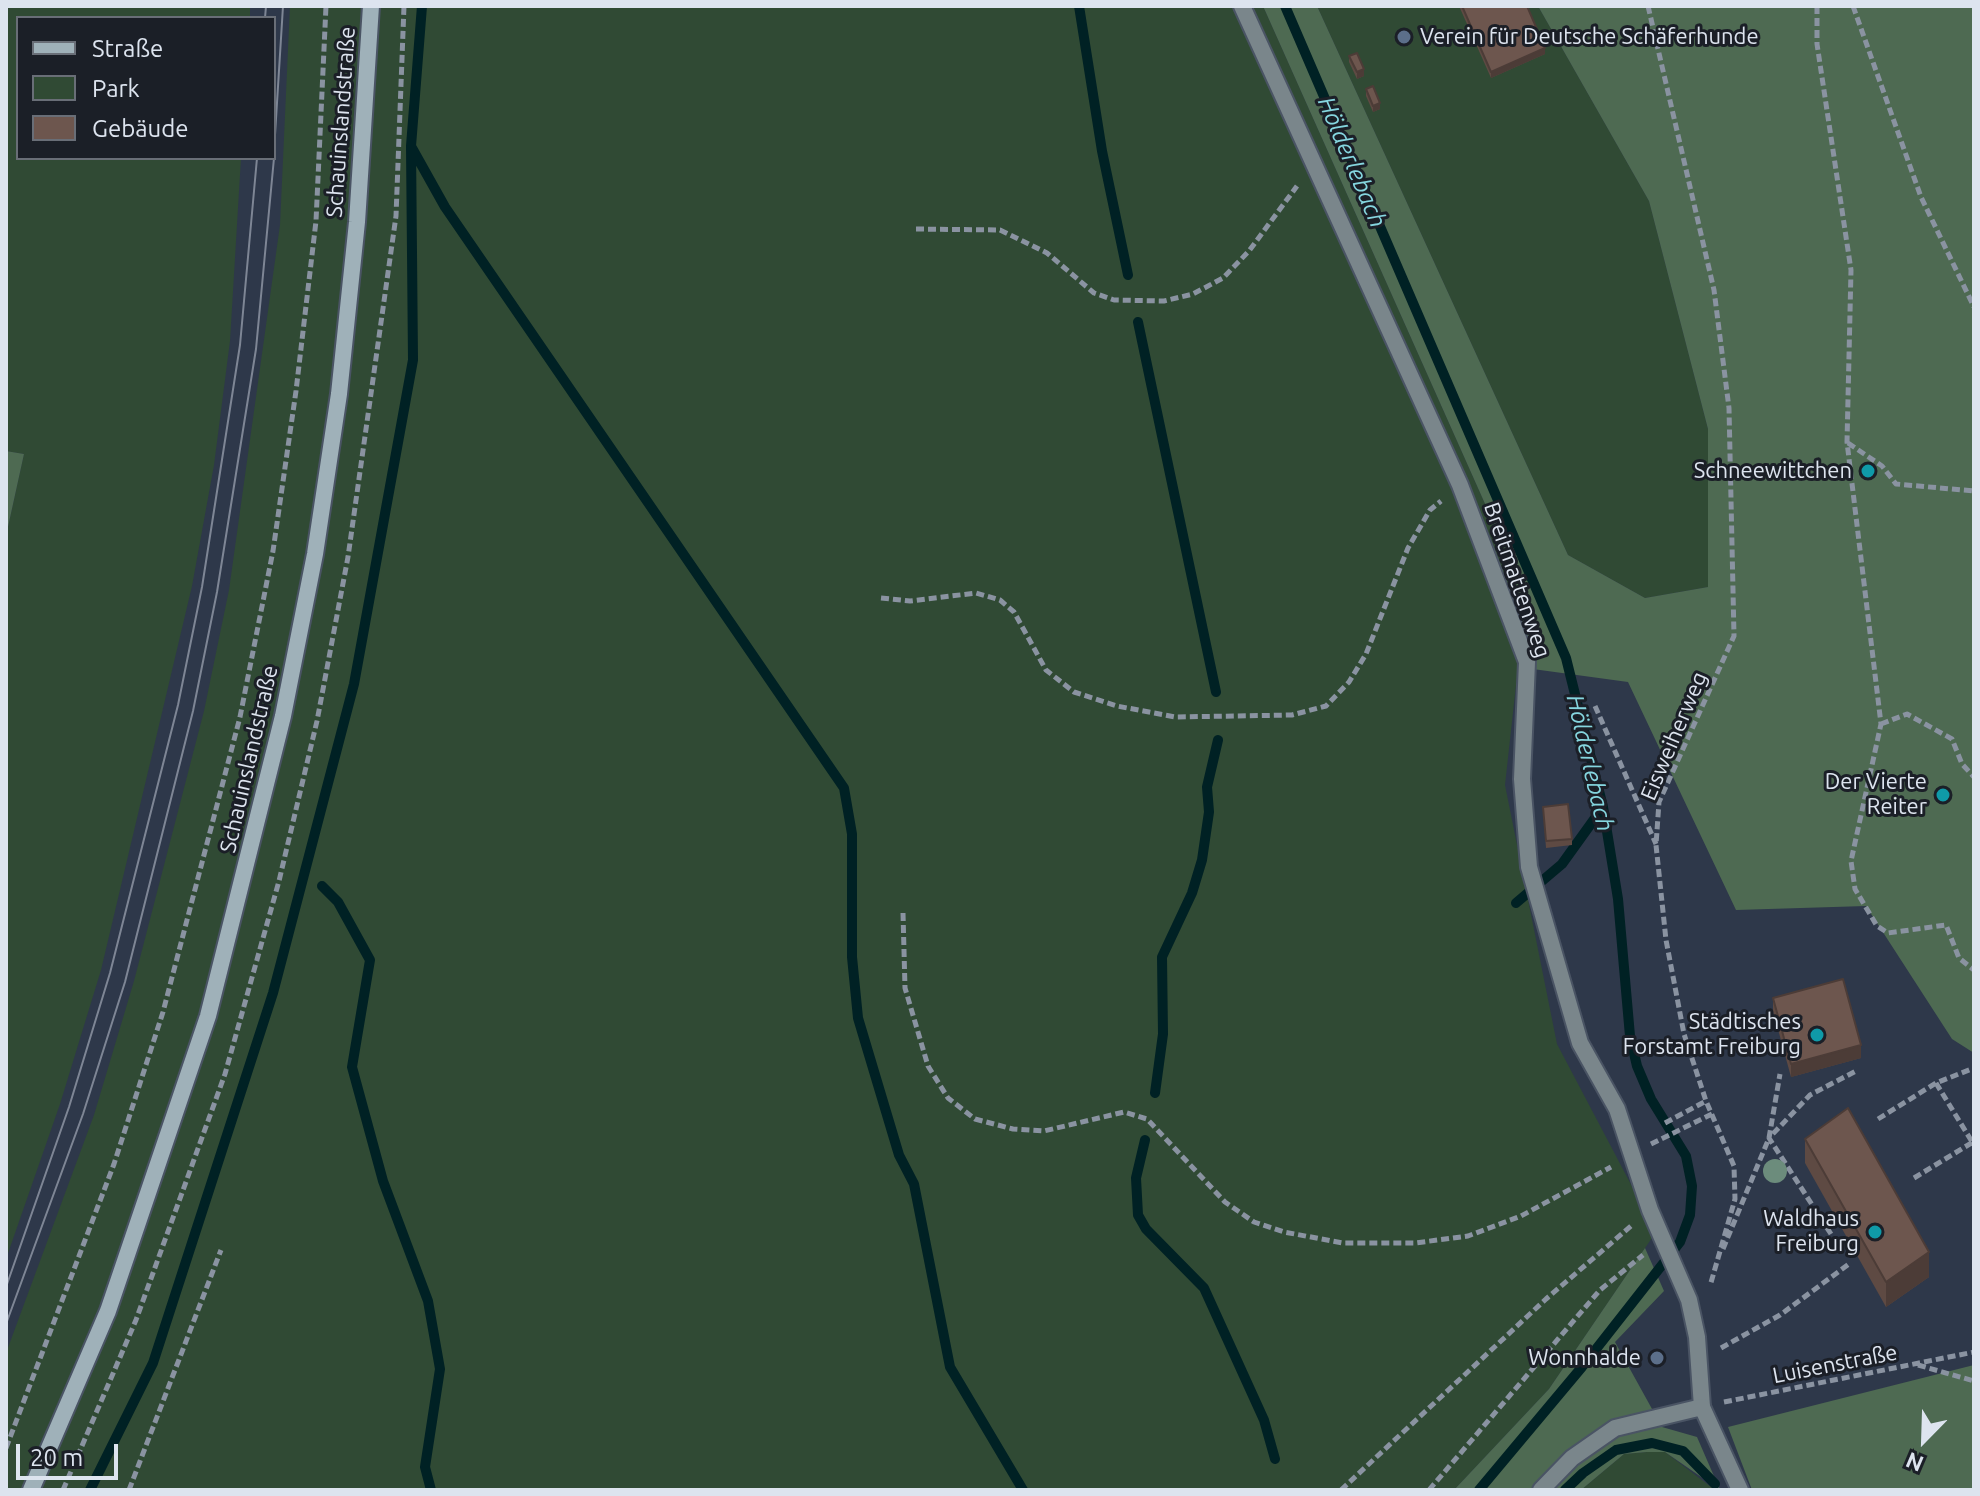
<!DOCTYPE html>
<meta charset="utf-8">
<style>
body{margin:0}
#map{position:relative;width:1980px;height:1496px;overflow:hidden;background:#2e384a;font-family:Ubuntu,sans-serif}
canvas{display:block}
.frame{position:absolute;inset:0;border:8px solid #dde4ef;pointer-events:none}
.legend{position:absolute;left:16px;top:16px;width:260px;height:144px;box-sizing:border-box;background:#1b1f27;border:2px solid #696e77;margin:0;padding:10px 14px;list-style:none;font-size:24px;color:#dde4ef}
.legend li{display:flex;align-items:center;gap:16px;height:40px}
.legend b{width:40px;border:2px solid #696e77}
.north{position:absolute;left:1884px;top:1400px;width:80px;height:80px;-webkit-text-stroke:6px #1b1f27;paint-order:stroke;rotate:203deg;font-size:22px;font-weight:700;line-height:32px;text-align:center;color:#dde4ef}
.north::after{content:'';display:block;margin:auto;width:28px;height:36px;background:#dde4ef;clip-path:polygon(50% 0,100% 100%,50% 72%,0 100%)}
.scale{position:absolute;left:16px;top:1444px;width:102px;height:36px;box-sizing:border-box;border:4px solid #dde4ef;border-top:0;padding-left:10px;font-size:24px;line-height:28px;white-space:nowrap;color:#dde4ef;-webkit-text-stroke:6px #1b1f27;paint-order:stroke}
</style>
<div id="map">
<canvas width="1980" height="1496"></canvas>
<div class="frame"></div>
<ul class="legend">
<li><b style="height:10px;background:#9fb1b9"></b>Straße</li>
<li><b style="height:22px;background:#304a34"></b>Park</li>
<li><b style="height:22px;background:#6d564e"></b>Gebäude</li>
</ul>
<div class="north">N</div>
<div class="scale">20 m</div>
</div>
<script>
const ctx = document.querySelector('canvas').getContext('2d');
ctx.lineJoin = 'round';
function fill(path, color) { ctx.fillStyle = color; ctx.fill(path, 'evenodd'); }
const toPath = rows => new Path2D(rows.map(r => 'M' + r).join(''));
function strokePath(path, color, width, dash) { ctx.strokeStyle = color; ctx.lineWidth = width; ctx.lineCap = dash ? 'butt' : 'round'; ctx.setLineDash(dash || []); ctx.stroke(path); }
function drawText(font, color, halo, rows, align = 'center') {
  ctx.font = font + ' Ubuntu,sans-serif'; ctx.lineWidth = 6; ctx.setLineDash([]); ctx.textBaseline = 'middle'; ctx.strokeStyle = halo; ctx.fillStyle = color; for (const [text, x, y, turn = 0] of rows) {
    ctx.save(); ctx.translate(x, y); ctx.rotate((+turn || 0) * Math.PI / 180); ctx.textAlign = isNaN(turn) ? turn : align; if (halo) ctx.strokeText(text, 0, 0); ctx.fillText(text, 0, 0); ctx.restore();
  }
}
const green = toPath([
 [6,6,250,6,250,18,18,18,18,158,241,158,230,341,214,465,192,586,101,970,60,1104,6,1259,6,536,24,454,6,451],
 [290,6,1263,6,1515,571,1518,667,1505,785,1557,1044,1656,1232,1549,1389,1454,1490,6,1490,6,1353,94,1115,134,981,204,711,229,590,280,225],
 [1317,6,1538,6,1649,201,1708,429,1708,587,1645,598,1568,555],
 [1647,1452,1665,1452,1715,1490,1581,1490,1624,1454]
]);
const forest = toPath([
 [1263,6,1317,6,1568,555,1645,598,1708,587,1708,429,1649,201,1538,6,1974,6,1974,1053,1952,1039,1866,906,1736,910,1628,682,1518,667,1515,571],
 [6,451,24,454,6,536],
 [1645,1248,1664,1291,1615,1342,1662,1427,1697,1437,1720,1490,1665,1452,1647,1452,1624,1454,1581,1490,1454,1490,1549,1389],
 [1974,1365,1974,1490,1752,1490,1728,1427]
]);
const stream = toPath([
 [1079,6,1102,151,1128,275],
 [1285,6,1566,658,1603,807,1618,899,1630,1036,1637,1066,1651,1099,1686,1156,1692,1186,1690,1215,1680,1242,1582,1367,1479,1490],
 [412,148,445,207,844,788,852,834,852,957,858,1018,899,1155,914,1184,950,1367,1023,1490],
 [1138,322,1216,692],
 [322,886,338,902,370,960,352,1067,383,1181,428,1301,440,1369,425,1467,431,1490],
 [1516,903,1562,864,1603,807],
 [1155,1093,1163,1034,1162,957,1192,893,1202,860,1209,812,1207,787,1218,740],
 [1145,1140,1136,1178,1138,1215,1146,1229,1204,1288,1264,1420,1275,1459],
 [90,1490,153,1363,273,993,354,684,413,360,411,146,422,6],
 [1565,1490,1583,1473,1616,1450,1652,1443,1683,1451,1715,1484]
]);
const path = toPath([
 [1648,6,1714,290,1729,408,1734,636,1659,802,1656,845,1666,940,1684,1034,1706,1101,1734,1166,1735,1199,1710,1286],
 [1817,6,1817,44,1851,270,1847,442,1881,724,1851,861,1855,889,1877,926,1888,933,1946,925,1959,958,1974,970],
 [1853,6,1921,197,1974,307],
 [916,229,1000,230,1047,253,1094,293,1114,300,1164,301,1193,294,1223,278,1249,251,1297,186],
 [1848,443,1882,466,1896,484,1974,491],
 [881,598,910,601,976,593,1000,600,1014,612,1046,670,1074,692,1117,706,1175,717,1292,715,1326,706,1349,682,1366,654,1408,548,1430,510,1441,501],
 [1595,706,1656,844],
 [1881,724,1907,714,1952,739,1962,764,1974,777],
 [903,913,905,988,928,1066,948,1098,975,1119,1013,1129,1044,1131,1124,1112,1147,1119,1225,1202,1254,1222,1284,1232,1343,1243,1415,1243,1468,1236,1521,1216,1611,1167],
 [1936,1083,1974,1145],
 [1878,1119,1936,1083,1974,1068],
 [1665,1123,1706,1101],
 [1651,1144,1712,1114],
 [1914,1178,1973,1142],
 [1831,1234,1769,1138,1810,1095,1856,1071],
 [1723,1249,1769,1138,1780,1074],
 [1721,1348,1780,1315,1849,1264],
 [1918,1365,1974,1381],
 [1724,1402,1974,1352],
 [6,1448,114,1164,163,1012,240,717,273,551,296,391,316,221,326,6],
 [63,1490,136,1320,225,1074,279,881,317,721,348,557,396,216,404,6],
 [129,1490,221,1250],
 [1341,1490,1546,1299,1631,1226],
 [1429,1490,1600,1290,1643,1255]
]);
const lane = toPath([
 [1242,6,1460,485,1527,662,1522,779,1529,867,1580,1043,1617,1109,1650,1210,1689,1300,1697,1337,1702,1407]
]);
const street = toPath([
 [1541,1490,1572,1458,1615,1428,1702,1407,1740,1490]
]);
const secondary = toPath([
 [31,1490,108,1311,208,1016,283,716,315,554,339,394,357,222,371,6]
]);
const tram = toPath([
 [265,18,266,6],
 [274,151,283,6],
 [6,1287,69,1107,110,973,178,705,202,587,240,345,257,158],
 [6,1324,83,1114,125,982,193,711,217,592,256,349,274,158]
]);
const trees = [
 [1775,1171]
];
const wall = toPath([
 [1459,6,1527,6,1545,54,1491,78],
 [1349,56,1364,76,1357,79,1349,62],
 [1366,89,1380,109,1373,112,1366,96],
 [1543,807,1572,839,1572,845,1546,848],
 [1773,998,1861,1058,1791,1077,1773,1011],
 [1805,1139,1929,1277,1886,1307,1805,1163]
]);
const shadedWall = toPath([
 [1545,48,1545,54,1491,78,1491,72],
 [1364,69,1364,76,1357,79,1357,72],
 [1380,103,1380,109,1373,112,1373,106],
 [1861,1045,1861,1058,1791,1077,1791,1064],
 [1929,1252,1929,1277,1886,1307,1886,1282]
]);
const building = toPath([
 [1462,6,1527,6,1545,48,1491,72,1462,6],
 [1357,53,1364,69,1357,72,1349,56,1357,53],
 [1373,86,1380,103,1373,106,1366,89,1373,86],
 [1568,804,1572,839,1546,841,1543,807,1568,804],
 [1843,979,1861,1045,1791,1064,1773,998,1843,979],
 [1848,1108,1929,1252,1886,1282,1805,1139,1848,1108]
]);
const markers = [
 [1404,37,8,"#5c6f8a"],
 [1868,471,8,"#0f9aa8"],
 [1943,795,8,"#0f9aa8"],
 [1817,1035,8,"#0f9aa8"],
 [1875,1232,8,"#0f9aa8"],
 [1657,1358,8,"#5c6f8a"]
];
const poiNames = [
 ["Verein für Deutsche Schäferhunde",1420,37,"left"],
 ["Schneewittchen",1852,471],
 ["Der Vierte",1927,782],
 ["Reiter",1927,807],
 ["Städtisches",1801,1022],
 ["Forstamt Freiburg",1801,1047],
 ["Waldhaus",1859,1219],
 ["Freiburg",1859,1244],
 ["Wonnhalde",1641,1358]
];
const streetNames = [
 ["Schauinslandstraße",341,122,-86],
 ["Breitmattenweg",1517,580,71],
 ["Eisweiherweg",1674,736,-67],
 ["Schauinslandstraße",249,759,-77],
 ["Luisenstraße",1835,1364,-11]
];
const waterNames = [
 ["Hölderlebach",1352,162,67],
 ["Hölderlebach",1590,763,77]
];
fill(green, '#304a34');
fill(forest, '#4e6a52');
strokePath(stream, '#002124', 10);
strokePath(lane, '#4a5464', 20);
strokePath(street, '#4a5464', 20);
strokePath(secondary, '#4a5464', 20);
strokePath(path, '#8a93a1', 5, [8, 4]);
strokePath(lane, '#7a868b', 16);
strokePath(street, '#7a868b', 16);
strokePath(secondary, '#9fb1b9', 16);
strokePath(tram, '#7e8695', 2);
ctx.fillStyle = '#6c8c7c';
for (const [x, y] of trees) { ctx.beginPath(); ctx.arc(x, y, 12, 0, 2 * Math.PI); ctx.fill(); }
fill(wall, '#5e4a43');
fill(shadedWall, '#4c3c37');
fill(building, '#6d564e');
strokePath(building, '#4c3c37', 2);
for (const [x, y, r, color] of markers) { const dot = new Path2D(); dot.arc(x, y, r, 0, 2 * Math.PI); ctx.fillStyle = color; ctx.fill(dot); strokePath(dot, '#1b1f27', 3); }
drawText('22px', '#dde4ef', '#1b1f27', poiNames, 'right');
drawText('22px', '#dde4ef', '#1b1f27', streetNames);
drawText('italic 24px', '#85d6df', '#1b1f27', waterNames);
</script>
